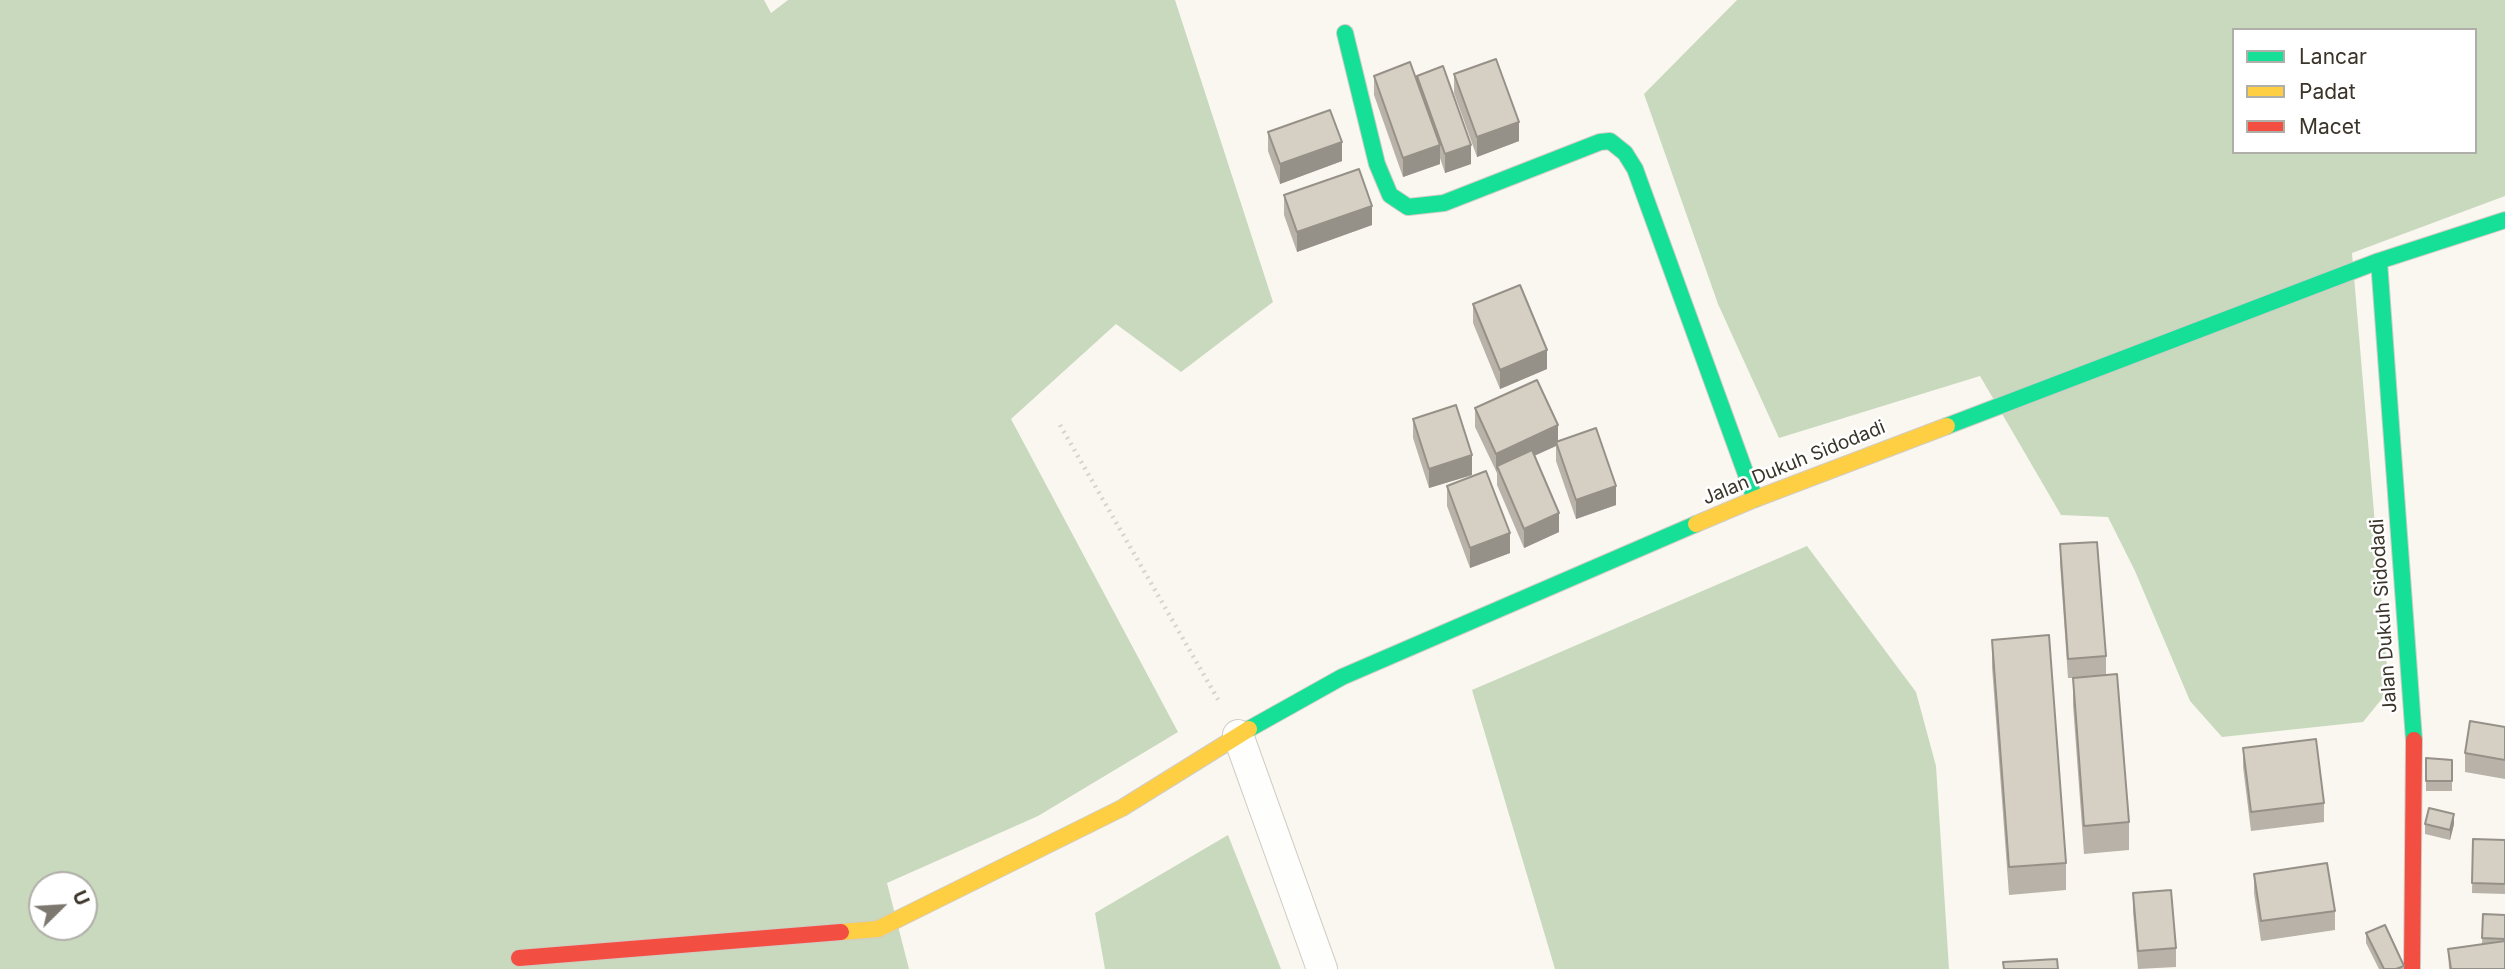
<!DOCTYPE html>
<style>
body{margin:0}
#map{position:relative;width:2505px;height:969px;overflow:hidden;background:#faf7f1;font-family:Inter,sans-serif}
canvas{display:block}
.legend{position:absolute;left:2232px;top:28px;width:245px;height:126px;box-sizing:border-box;background:#fff;border:2px solid #b0aea9;margin:0;padding:9px 12px;list-style:none;font-size:21px;color:#3a3429}
.legend li{display:flex;align-items:center;gap:14px;height:35px}
.legend b{width:35px;border:2px solid #b0aea9}
.north{position:absolute;left:28px;top:871px;width:70px;height:70px;box-sizing:border-box;background:#fff;border:2px solid #b0aea9;border-radius:50%;rotate:66deg;font-size:19px;font-weight:700;line-height:28px;text-align:center;color:#3a3429}
.north::after{content:'';display:block;margin:auto;width:24px;height:32px;background:#7d786f;clip-path:polygon(50% 0,100% 100%,50% 72%,0 100%)}
</style>
<div id="map">
<canvas width="2505" height="969"></canvas>
<ul class="legend">
<li><b style="height:9px;background:#16e098"></b>Lancar</li>
<li><b style="height:9px;background:#ffcf43"></b>Padat</li>
<li><b style="height:9px;background:#f24e42"></b>Macet</li>
</ul>
<div class="north">U</div>
</div>
<script>
const ctx = document.querySelector('canvas').getContext('2d');
ctx.lineJoin = 'round';
function fill(path, color) { ctx.fillStyle = color; ctx.fill(path, 'evenodd'); }
const toPath = rows => new Path2D(rows.map(r => 'M' + r).join(''));
function strokePath(path, color, width, dash) { ctx.strokeStyle = color; ctx.lineWidth = width; ctx.lineCap = dash ? 'butt' : 'round'; ctx.setLineDash(dash || []); ctx.stroke(path); }
function drawText(font, color, halo, rows, align = 'center') {
  ctx.font = font + ' Inter,sans-serif'; ctx.lineWidth = 5; ctx.setLineDash([]); ctx.textBaseline = 'middle'; ctx.strokeStyle = halo; ctx.fillStyle = color; for (const [text, x, y, turn = 0] of rows) {
    ctx.save(); ctx.translate(x, y); ctx.rotate((+turn || 0) * Math.PI / 180); ctx.textAlign = isNaN(turn) ? turn : align; if (halo) ctx.strokeText(text, 0, 0); ctx.fillText(text, 0, 0); ctx.restore();
  }
}
const forest = toPath([
 [0,0,764,0,771,13,788,0,1175,0,1273,302,1181,372,1116,324,1011,419,1178,732,1038,816,887,883,909,969,0,969],
 [42,885,84,885,84,927,42,927],
 [1737,0,2505,0,2505,196,2352,253,2389,690,2363,722,2222,737,2190,701,2135,571,2108,517,2061,515,1980,376,1779,438,1718,304,1644,94],
 [2234,30,2475,30,2475,152,2234,152],
 [1807,546,1916,692,1936,766,1949,969,1555,969,1472,690],
 [1228,835,1281,969,1105,969,1095,913]
]);
const path = toPath([
 [1060,425,1220,703]
]);
const street = toPath([
 [1238,735,1322,969]
]);
const fast = toPath([
 [1345,33,1377,164,1390,195,1408,207,1444,203,1600,142,1610,141,1625,153,1635,169,1755,499],
 [2379,261,2414,740],
 [1947,426,2379,261,2505,220],
 [1249,729,1342,677,1696,524]
]);
const slow = toPath([
 [1696,524,1755,499,1947,426],
 [841,932,878,929,1122,808,1249,729]
]);
const jam = toPath([
 [519,958,841,932],
 [2412,969,2414,740]
]);
const wall = toPath([
 [1454,74,1519,141,1477,157,1454,93],
 [1374,76,1417,83,1417,76,1471,164,1445,173,1440,158,1440,164,1403,177,1374,95],
 [1268,132,1342,161,1280,184,1268,151],
 [1284,195,1372,225,1297,252,1284,215],
 [1473,304,1547,369,1500,389,1473,323],
 [1475,408,1558,441,1616,505,1576,519,1556,461,1556,446,1535,455,1559,532,1524,548,1497,485,1497,473,1475,427],
 [1413,419,1472,475,1429,488,1413,438],
 [1447,486,1510,553,1470,568,1447,506],
 [2060,544,2106,656,2106,675,2129,822,2129,850,2084,854,2073,705,2073,678,2068,678,2060,563],
 [1992,640,2066,863,2066,890,2009,895,1992,667],
 [2505,727,2505,779,2465,772,2465,753],
 [2243,748,2324,803,2324,822,2251,831,2243,767],
 [2426,758,2452,760,2452,791,2426,791],
 [2425,824,2454,824,2450,840,2425,834],
 [2473,839,2505,840,2505,894,2472,893],
 [2254,874,2335,911,2335,930,2261,941,2254,893],
 [2133,893,2176,948,2176,967,2138,969,2133,912],
 [2483,914,2505,915,2505,969,2449,969,2448,949,2482,944],
 [2366,933,2404,969,2379,969,2366,943]
]);
const shadedWall = toPath([
 [1519,122,1519,141,1477,157,1477,137],
 [1342,142,1342,161,1280,184,1280,164],
 [1440,145,1440,164,1403,177,1403,158],
 [1471,145,1471,164,1445,173,1445,154],
 [1372,206,1372,225,1297,252,1297,232],
 [1547,350,1547,369,1500,389,1500,370],
 [1558,425,1558,445,1556,442,1556,446,1499,472,1497,466,1496,473,1496,454],
 [1472,455,1472,475,1429,488,1429,469],
 [1616,486,1616,505,1576,519,1576,500],
 [1559,513,1559,532,1524,548,1524,529],
 [1510,533,1510,553,1470,568,1470,548],
 [2454,814,2454,824,2450,840,2450,830]
]);
const building = toPath([
 [1496,59,1519,122,1477,137,1454,74,1496,59],
 [1410,62,1440,145,1403,158,1374,76,1410,62],
 [1443,66,1471,145,1445,154,1417,76,1443,66],
 [1330,110,1342,142,1280,164,1268,132,1330,110],
 [1359,169,1372,206,1297,232,1284,195,1359,169],
 [1520,285,1547,350,1500,370,1473,304,1520,285],
 [1537,380,1558,425,1496,454,1475,408,1537,380],
 [1456,405,1472,455,1429,469,1413,419,1456,405],
 [1596,428,1616,486,1576,500,1556,442,1596,428],
 [1532,450,1559,513,1524,529,1497,466,1532,450],
 [1486,471,1510,533,1470,548,1447,486,1486,471],
 [2097,542,2106,656,2068,659,2060,544,2097,542],
 [2049,635,2066,863,2009,867,1992,640,2049,635],
 [2117,674,2129,822,2084,826,2073,678,2117,674],
 [2470,721,2505,727,2505,760,2465,753,2470,721],
 [2316,739,2324,803,2251,812,2243,748,2316,739],
 [2426,758,2452,760,2452,781,2426,781,2426,758],
 [2429,808,2454,814,2450,830,2425,824,2429,808],
 [2473,839,2505,840,2505,884,2472,883,2473,839],
 [2327,863,2335,911,2261,921,2254,874,2327,863],
 [2171,890,2176,948,2138,951,2133,893,2171,890],
 [2483,914,2505,915,2505,939,2482,938,2483,914],
 [2385,925,2404,966,2396,969,2384,969,2366,933,2385,925],
 [2505,941,2505,969,2451,969,2448,949,2505,941],
 [2057,959,2058,969,2004,969,2003,962,2057,959]
]);
const streetNames = [
 ["Jalan Dukuh Sidodadi",1794,463,-22],
 ["Jalan Dukuh Sidodadi",2384,616,-94]
];
fill(forest, '#c8d9bd');
strokePath(street, '#d1ccc4', 32);
strokePath(fast, '#d1ccc4', 18);
strokePath(slow, '#d1ccc4', 18);
strokePath(jam, '#d1ccc4', 18);
strokePath(path, '#d6d4d0', 4.5, [2, 5]);
strokePath(street, '#fefefd', 30);
strokePath(fast, '#16e098', 16);
strokePath(slow, '#ffcf43', 16);
strokePath(jam, '#f24e42', 16);
fill(wall, '#b8b2a8');
fill(shadedWall, '#969188');
fill(building, '#d6cfc3');
strokePath(building, '#969188', 2);
drawText('19px', '#3a3429', '#fff', streetNames);
</script>
